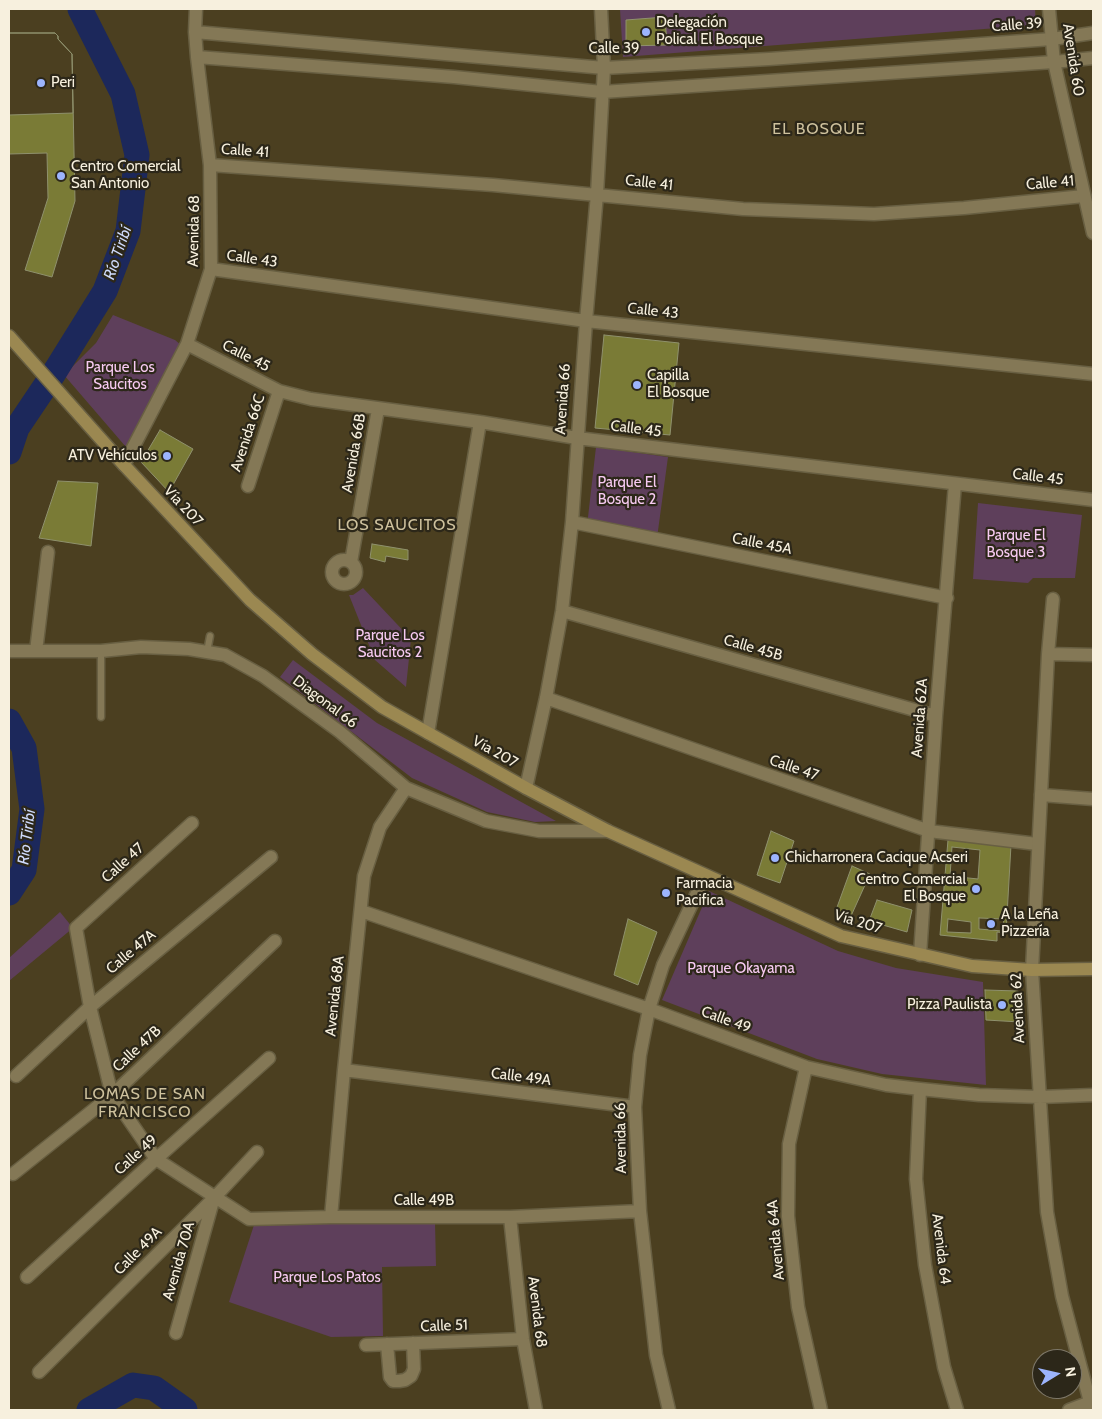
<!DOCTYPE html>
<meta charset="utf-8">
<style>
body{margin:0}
#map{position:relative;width:1102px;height:1419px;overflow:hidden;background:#4b3f20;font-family:Cabin,sans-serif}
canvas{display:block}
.frame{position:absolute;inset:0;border:10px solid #f7f0de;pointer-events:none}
.north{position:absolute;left:1032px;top:1349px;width:50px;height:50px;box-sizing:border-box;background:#2c2719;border:1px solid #7d7768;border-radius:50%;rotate:81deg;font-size:14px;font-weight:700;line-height:20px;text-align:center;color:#f7f0de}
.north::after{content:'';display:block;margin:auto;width:18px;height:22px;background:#9cb4fd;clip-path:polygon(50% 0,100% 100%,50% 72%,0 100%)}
</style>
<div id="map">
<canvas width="1102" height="1419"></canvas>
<div class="frame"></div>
<div class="north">N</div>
</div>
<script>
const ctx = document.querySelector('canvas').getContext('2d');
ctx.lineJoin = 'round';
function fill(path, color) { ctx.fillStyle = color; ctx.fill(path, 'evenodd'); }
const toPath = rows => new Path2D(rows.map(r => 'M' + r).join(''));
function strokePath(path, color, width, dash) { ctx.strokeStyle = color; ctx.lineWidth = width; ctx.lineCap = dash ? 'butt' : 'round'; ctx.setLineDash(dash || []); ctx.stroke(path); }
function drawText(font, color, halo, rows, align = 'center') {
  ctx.font = font + ' Cabin,sans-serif'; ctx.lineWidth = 4.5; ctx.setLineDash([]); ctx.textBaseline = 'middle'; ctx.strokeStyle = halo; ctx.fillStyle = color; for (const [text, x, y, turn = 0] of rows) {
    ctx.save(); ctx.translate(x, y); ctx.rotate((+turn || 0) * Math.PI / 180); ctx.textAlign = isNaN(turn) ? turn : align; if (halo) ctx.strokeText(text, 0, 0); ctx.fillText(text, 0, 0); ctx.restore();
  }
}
const green = toPath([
 [620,9,1035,9,1036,25,623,57],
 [113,315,175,340,181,345,157,393,126,447,64,375,96,343],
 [596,447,668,457,657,538,587,526],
 [978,503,1082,515,1075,578,1033,578,1028,583,973,579],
 [363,588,411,639,406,687,375,660,349,595,353,595],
 [293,660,377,723,556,821,535,822,487,812,412,778,280,677],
 [709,891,838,951,896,968,983,982,986,1085,882,1074,817,1059,662,1000],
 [60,912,73,928,9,981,9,958],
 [435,1222,436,1266,382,1267,383,1336,331,1337,229,1302,254,1225]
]);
const river = toPath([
 [9,452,17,428,54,373,105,291,128,231,137,155,123,94,80,9],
 [9,721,24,748,32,809,24,870,9,893],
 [89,1410,133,1385,154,1388,185,1410]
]);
const building = toPath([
 [665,17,667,45,626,46,626,20,665,17],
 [9,33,55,33,58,36,58,39,72,54,75,201,52,277,25,270,48,198,47,153,9,154,9,33],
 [9,33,55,33,58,36,58,39,72,54,73,113,9,115,9,33],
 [604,335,679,343,670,435,595,428,604,335],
 [160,430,193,449,169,492,141,462,160,430],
 [58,481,98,483,91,546,39,538,58,481],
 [372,544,408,550,408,560,386,556,385,562,370,558,372,544],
 [771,831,794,841,780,883,757,875,771,831],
 [948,840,1011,845,1006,933,997,932,997,941,940,935,948,840],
 [952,847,980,850,978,879,950,876,952,847],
 [852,866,870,874,851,916,836,910,852,866],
 [877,900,912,910,907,932,869,921,877,900],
 [979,918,1004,919,1002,931,979,929,979,918],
 [628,919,657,932,638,985,614,975,628,919],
 [948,919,971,922,971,933,947,932,948,919],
 [985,990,1018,991,1020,1022,986,1020,985,990]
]);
const service = toPath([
 [207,652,210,636],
 [101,717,101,651]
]);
const minor = toPath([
 [195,32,604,68,769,59,1052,39,1093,33],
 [197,57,454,77,602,92,1054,62,1093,58],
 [210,165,493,185,743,209,874,214,964,208,1084,196],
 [211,269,586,321,1093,374],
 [187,344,279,391,311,399,480,422,577,438,1093,500],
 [124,465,187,344,211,269,210,165,197,57,195,32,196,9],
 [248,486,279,391],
 [572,522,947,598],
 '332 572a12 12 0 1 1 24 0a12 12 0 1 1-24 0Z',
 [351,562,378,409],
 [562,611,936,716],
 [9,651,101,651,141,647,189,649,225,655,263,676,340,732,406,788,486,821,539,831,608,831],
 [36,651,48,552],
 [1048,654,1093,655],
 [546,698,929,831,1037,844],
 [428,733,480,422],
 [526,788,546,698,562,611,572,522,586,321,597,194,604,68,601,9],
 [1041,795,1048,654,1053,599],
 [192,823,76,928,90,1007,112,1095,156,1159,249,1219,331,1217,510,1217,640,1211],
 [361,911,649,1009,806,1067,886,1085,920,1089,979,1095,1040,1097,1093,1095],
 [920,955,936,716,955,484],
 [1032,970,1047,1212,1062,1296,1090,1402,1093,1410],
 [806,1067,789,1144,788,1216,798,1307,821,1410],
 [344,1070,635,1107],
 [16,1076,90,1007,271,857],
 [920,1089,916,1179,925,1265,944,1367,957,1410],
 [13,1174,112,1095,275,941],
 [331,1217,344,1070,364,876,380,827,406,788],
 [510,1217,523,1339,536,1410],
 [27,1277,156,1159,269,1058],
 [176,1333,213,1201],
 [387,1344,390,1377,393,1381,399,1381,405,1380,411,1376,414,1369,413,1343],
 [366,1345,523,1339],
 [39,1372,214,1198,257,1152],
 [669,1410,656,1355,640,1211,635,1107,640,1055,649,1009,663,965,705,876],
 [1069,1410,1093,1401]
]);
const tertiary = toPath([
 [1049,9,1054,62,1093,233],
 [1032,970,1041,795,1093,799]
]);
const secondary = toPath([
 [9,336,124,465,250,600,312,654,382,707,526,788,608,831,841,936,972,966,1032,970,1093,969]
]);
const markers = [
 [646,32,5,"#9cb4fd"],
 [41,83,5,"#9cb4fd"],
 [61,176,5,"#9cb4fd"],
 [637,385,5,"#9cb4fd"],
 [167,456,5,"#9cb4fd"],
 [775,858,5,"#9cb4fd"],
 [976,889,5,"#9cb4fd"],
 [666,893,5,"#9cb4fd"],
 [991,924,5,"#9cb4fd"],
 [1002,1005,5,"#9cb4fd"]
];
const poiNames = [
 ["Delegación",656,23],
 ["Polical El Bosque",656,40],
 ["Peri",51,83],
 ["Centro Comercial",71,167],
 ["San Antonio",71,184],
 ["Capilla",647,376],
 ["El Bosque",647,393],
 ["ATV Vehículos",157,456,"right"],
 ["Chicharronera Cacique Acseri",785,858],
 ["Centro Comercial",966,880,"right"],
 ["El Bosque",966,897,"right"],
 ["Farmacia",676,884],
 ["Pacifica",676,901],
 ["A la Leña",1001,915],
 ["Pizzería",1001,932],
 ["Pizza Paulista",992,1005,"right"]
];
const streetNames = [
 ["Calle 39",1017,25,-4],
 ["Calle 39",614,49],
 ["Avenida 60",1073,60,81],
 ["Calle 41",245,151,4],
 ["Calle 41",649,183,6],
 ["Calle 41",1050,183,-5],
 ["Avenida 68",194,231,-89],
 ["Calle 43",252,259,8],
 ["Calle 43",653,311,6],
 ["Calle 45",246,356,27],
 ["Avenida 66",563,399,-86],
 ["Calle 45",636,429,7],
 ["Avenida 66C",248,433,-72],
 ["Avenida 66B",354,453,-80],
 ["Calle 45",1038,477,7],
 ["Vía 207",183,506,47],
 ["Calle 45A",762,544,11],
 ["Calle 45B",753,648,16],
 ["Diagonal 66",325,702,37],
 ["Avenida 62A",920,718,-86],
 ["Vía 207",495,752,29],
 ["Calle 47",794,768,19],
 ["Calle 47",123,863,-42],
 ["Vía 207",858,922,17],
 ["Calle 47A",131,952,-40],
 ["Avenida 68A",335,996,-84],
 ["Avenida 62",1018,1008,-93],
 ["Calle 49",726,1020,20],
 ["Calle 47B",137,1049,-43],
 ["Calle 49A",521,1077,7],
 ["Avenida 66",621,1138,-91],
 ["Calle 49",136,1155,-42],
 ["Calle 49B",424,1201],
 ["Avenida 64A",776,1240,-95],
 ["Avenida 64",941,1249,83],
 ["Calle 49A",138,1251,-45],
 ["Avenida 70A",179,1261,-74],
 ["Avenida 68",537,1312,83],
 ["Calle 51",444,1326,-2]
];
const parkNames = [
 ["Parque Los",120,368],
 ["Saucitos",120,385],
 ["Parque El",627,483],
 ["Bosque 2",627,500],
 ["Parque El",1016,536],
 ["Bosque 3",1016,553],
 ["Parque Los",390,636],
 ["Saucitos 2",390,653],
 ["Parque Okayama",741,969],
 ["Parque Los Patos",327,1278]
];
const neighbourhoodNames = [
 ["EL BOSQUE",819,129],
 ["LOS SAUCITOS",397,525],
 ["LOMAS DE SAN",145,1094],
 ["FRANCISCO",145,1112]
];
const waterNames = [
 ["Río Tiribí",118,253,-71],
 ["Río Tiribí",27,837,-83]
];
fill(green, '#5e3f5b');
strokePath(river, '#1c285b', 25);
fill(building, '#7a7b36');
strokePath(building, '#8f916d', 1);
strokePath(service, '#685f42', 9);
strokePath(minor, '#685f42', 15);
strokePath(tertiary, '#685f42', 15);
strokePath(secondary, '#685f42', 15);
strokePath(service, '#847856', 6);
strokePath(minor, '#847856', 12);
strokePath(tertiary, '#847856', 12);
strokePath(secondary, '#9b8851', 12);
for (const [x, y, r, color] of markers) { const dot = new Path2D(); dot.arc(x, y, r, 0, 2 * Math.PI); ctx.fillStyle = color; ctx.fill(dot); strokePath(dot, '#2c2719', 2); }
drawText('15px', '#f7f0de', '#2c2719', poiNames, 'left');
drawText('15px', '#f7f0de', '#2c2719', streetNames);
drawText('15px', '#f7caf2', '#2c2719', parkNames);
ctx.letterSpacing = '1px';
drawText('16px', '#cec19d', '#2c2719', neighbourhoodNames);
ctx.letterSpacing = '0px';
drawText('italic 16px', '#cfdbfd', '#2c2719', waterNames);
</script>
